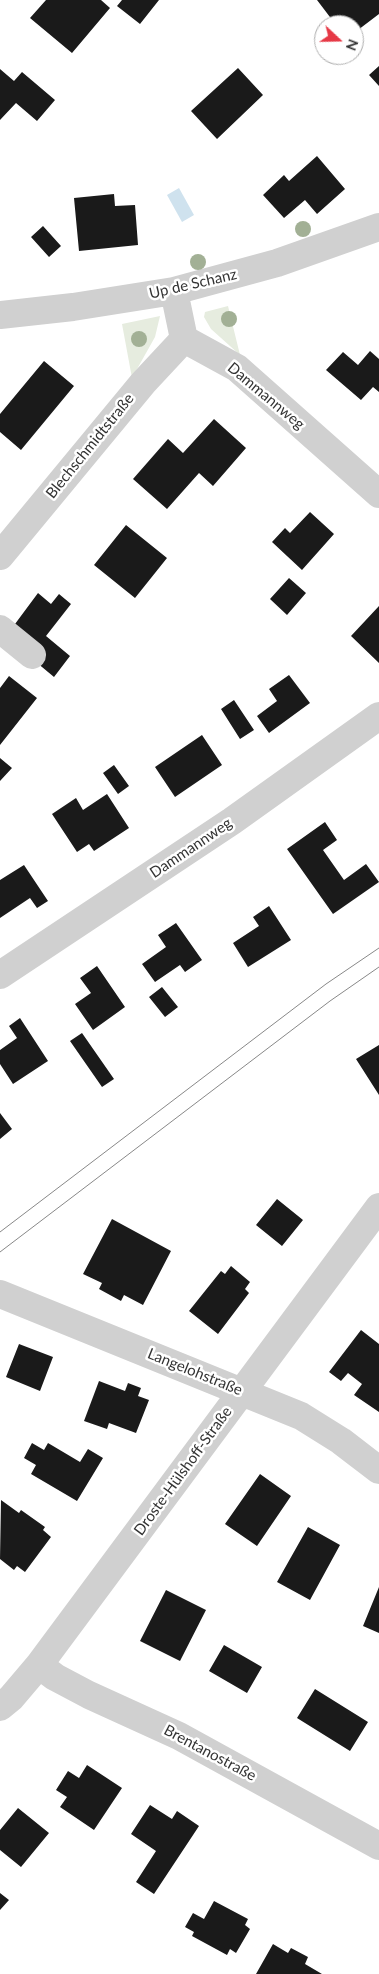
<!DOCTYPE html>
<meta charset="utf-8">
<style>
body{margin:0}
#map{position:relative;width:379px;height:1974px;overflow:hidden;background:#fff;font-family:Lato,sans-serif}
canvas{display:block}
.north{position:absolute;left:314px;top:15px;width:50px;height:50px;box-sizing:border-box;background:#fff;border:1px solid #adadad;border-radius:50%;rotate:111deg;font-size:14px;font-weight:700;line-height:20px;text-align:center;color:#333}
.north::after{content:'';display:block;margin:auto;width:18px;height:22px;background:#e63946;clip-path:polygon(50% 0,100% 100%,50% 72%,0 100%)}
</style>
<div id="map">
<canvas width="379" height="1974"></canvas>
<div class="north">N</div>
</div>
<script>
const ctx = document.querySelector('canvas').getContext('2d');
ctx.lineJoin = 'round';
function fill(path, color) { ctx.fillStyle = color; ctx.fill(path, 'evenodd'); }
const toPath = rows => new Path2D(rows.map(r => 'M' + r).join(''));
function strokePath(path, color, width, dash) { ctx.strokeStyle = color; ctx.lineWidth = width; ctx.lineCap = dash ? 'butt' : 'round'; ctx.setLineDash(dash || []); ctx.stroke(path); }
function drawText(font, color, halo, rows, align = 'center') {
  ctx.font = font + ' Lato,sans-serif'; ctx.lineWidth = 5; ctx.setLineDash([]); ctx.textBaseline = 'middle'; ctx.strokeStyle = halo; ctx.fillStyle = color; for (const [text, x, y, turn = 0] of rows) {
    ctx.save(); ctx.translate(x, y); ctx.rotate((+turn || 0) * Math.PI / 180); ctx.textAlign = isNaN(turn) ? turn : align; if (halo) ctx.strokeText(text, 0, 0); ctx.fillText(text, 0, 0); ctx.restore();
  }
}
const green = toPath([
 [228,306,240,355,211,329,204,317,205,312],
 [160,316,155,337,132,378,122,324]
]);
const water = toPath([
 [179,188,194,215,182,222,167,195]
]);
const building = toPath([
 [46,0,101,0,110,8,72,53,30,18],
 [122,0,159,0,140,24,117,6],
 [317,0,379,0,379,14,354,33,354,25,336,25],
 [379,66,379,86,369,75],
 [238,68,263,95,217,139,191,111],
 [0,69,14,81,22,72,55,100,37,121,16,103,0,120],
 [317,156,345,189,317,214,305,200,284,218,263,195,284,175,289,181],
 [114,194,115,206,135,205,138,245,79,251,74,198],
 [43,226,61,246,49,257,31,237],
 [370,351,379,359,379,392,373,387,361,400,326,370,343,352,358,365],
 [44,361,74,386,21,450,0,432,0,414],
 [214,419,246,448,213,486,199,473,167,509,133,479,168,439,183,453],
 [310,512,334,534,302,570,272,542,285,528,290,533],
 [126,525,167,558,135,598,94,565],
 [289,578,306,593,287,615,270,599],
 [38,593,51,604,59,594,71,604,46,636,70,656,54,677,36,662,15,624],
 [379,606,379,663,351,636],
 [289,675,310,703,269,733,257,716,277,701,269,689],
 [9,676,37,698,0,745,0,688],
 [234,700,254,730,240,739,221,709],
 [202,735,222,765,175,797,155,767],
 [0,758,12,768,0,781],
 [114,765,129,786,118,794,103,773],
 [107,794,129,828,94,851,89,844,77,852,52,814,76,798,83,810],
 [325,822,337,840,323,850,344,880,366,864,379,882,333,914,287,849],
 [24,865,48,901,37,908,30,898,0,918,0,880],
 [269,906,291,940,248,967,233,943,259,926,253,917],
 [176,923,202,960,185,972,180,965,155,982,142,964,166,947,158,935],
 [97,966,125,1007,93,1030,75,1004,91,993,80,978],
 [162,987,178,1007,165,1017,149,997],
 [20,1018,48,1061,13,1084,0,1064,0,1050,17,1038,9,1026],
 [82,1033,114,1079,102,1087,70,1041],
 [379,1045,379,1095,356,1059],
 [0,1113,12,1129,0,1139],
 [277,1199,303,1220,282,1246,256,1225],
 [112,1219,171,1251,143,1305,124,1295,121,1301,99,1289,102,1283,83,1274],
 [231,1266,250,1282,245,1289,249,1293,218,1334,189,1311,221,1271,225,1274],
 [361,1330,379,1344,379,1412,354,1395,362,1384,348,1373,341,1381,329,1372],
 [19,1344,53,1357,40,1391,6,1377],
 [99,1381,125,1391,128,1383,141,1388,138,1396,149,1400,136,1433,109,1423,107,1429,84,1421],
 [32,1443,44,1450,48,1443,80,1462,88,1449,103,1458,77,1501,31,1474,36,1465,24,1458],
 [260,1474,291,1496,257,1546,225,1524],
 [1,1500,19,1513,21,1510,45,1527,43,1530,51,1537,25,1572,17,1566,14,1570,0,1559],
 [308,1527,340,1545,310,1600,277,1582],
 [379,1587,379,1633,363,1626],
 [166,1590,206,1610,180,1661,140,1641],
 [224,1645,262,1667,247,1693,209,1671],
 [315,1689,368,1722,350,1751,297,1718],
 [87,1765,122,1788,94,1830,60,1807,67,1797,56,1790,68,1771,79,1778],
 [150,1805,172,1819,177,1811,199,1826,154,1894,136,1882,156,1851,131,1834],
 [18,1808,49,1833,21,1867,0,1850,0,1830],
 [0,1893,9,1900,0,1910],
 [214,1901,248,1919,245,1925,250,1929,236,1953,230,1949,227,1955,192,1936,194,1932,185,1927,193,1913,204,1919],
 [273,1944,288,1953,291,1948,308,1957,305,1964,322,1974,256,1974]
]);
const minor = toPath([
 [174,291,184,339,237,368,379,494],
 [0,315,73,307,174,291,277,263,379,227],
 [0,556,143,383,184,339],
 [0,629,32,655],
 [0,975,232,821,379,716],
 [0,1294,301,1416,341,1441,379,1470],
 [39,1665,55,1677,89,1695,179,1736,379,1846],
 [0,1707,11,1698,39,1665,379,1207]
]);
const tram = toPath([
 [0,1232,326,984,379,948],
 [0,1252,330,1001,379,967]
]);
const trees = [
 [303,229],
 [198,262],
 [229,319],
 [139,339]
];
const streetNames = [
 ["Up de Schanz",193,284,-13],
 ["Dammannweg",266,396,40],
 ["Blechschmidtstraße",90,446,-51],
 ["Dammannweg",191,848,-34],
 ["Langelohstraße",195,1372,22],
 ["Droste-Hülshoff-Straße",183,1471,-54],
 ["Brentanostraße",210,1753,28]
];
fill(green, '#e6ecdf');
fill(water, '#cfe2ee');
fill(building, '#1a1a1a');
strokePath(minor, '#d0d0d0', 28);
strokePath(tram, '#888', 1);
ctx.fillStyle = '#a2b095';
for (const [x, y] of trees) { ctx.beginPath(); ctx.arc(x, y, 8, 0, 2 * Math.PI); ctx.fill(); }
drawText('15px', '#333', '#fff', streetNames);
</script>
